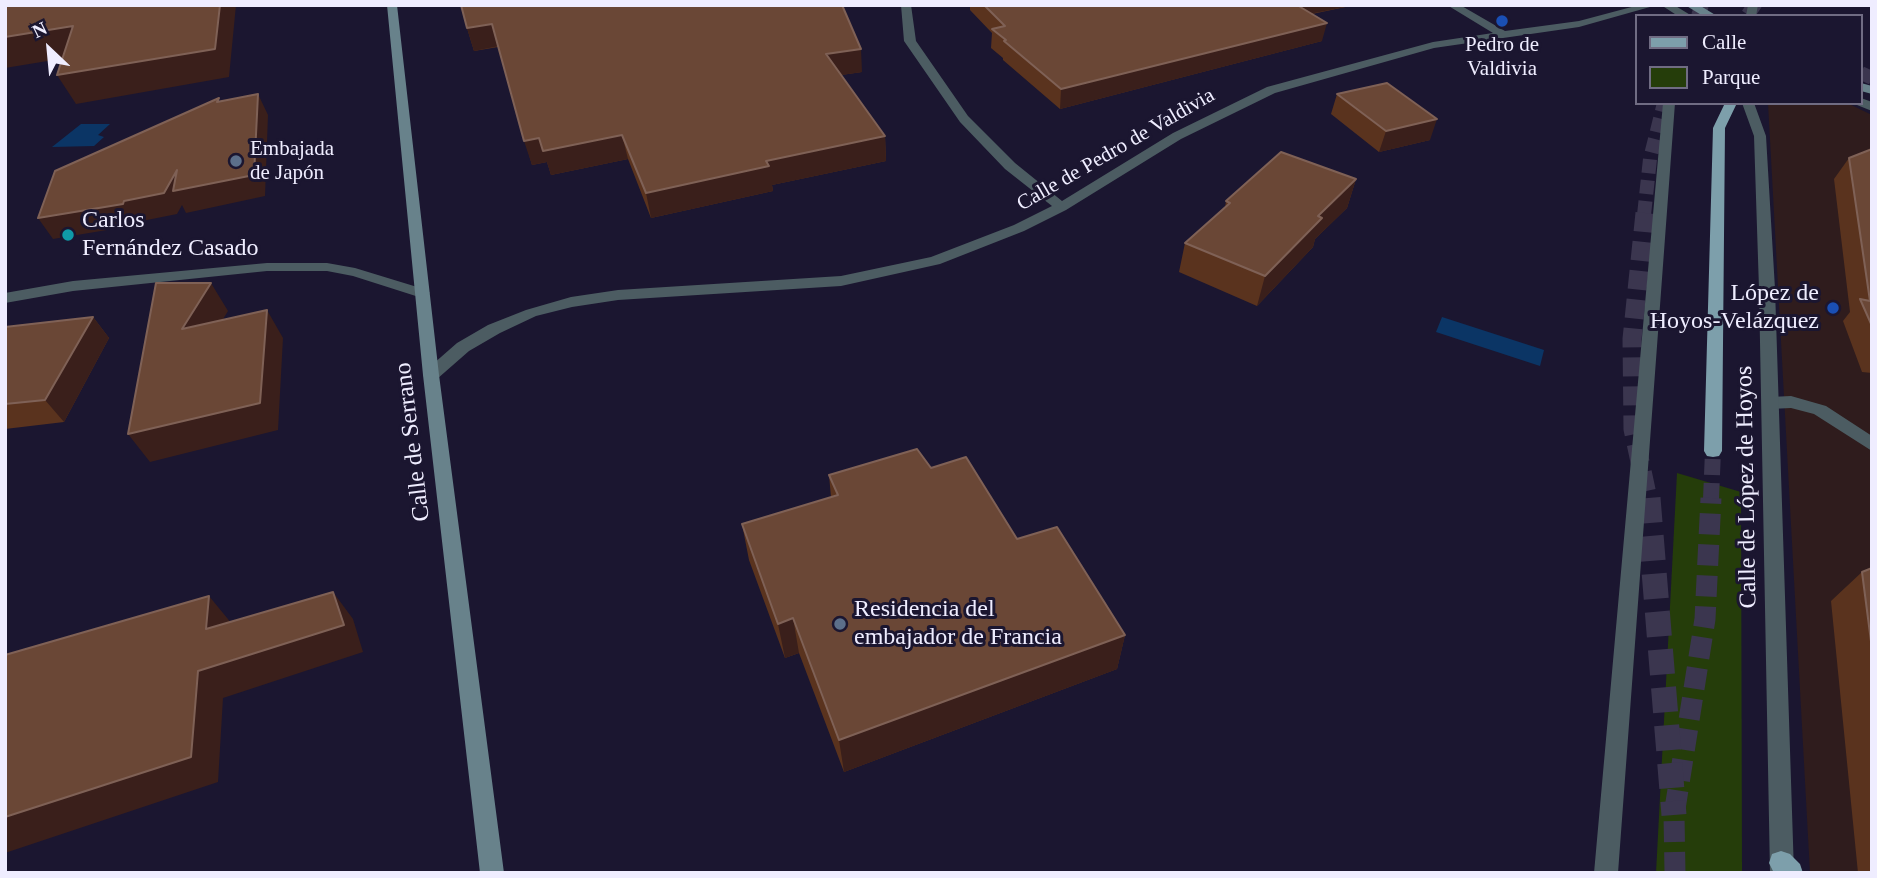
<!DOCTYPE html>
<meta charset="utf-8">
<style>
body{margin:0}
#map{position:relative;width:1877px;height:878px;overflow:hidden;background:#1b1630;font-family:"Times New Roman",serif}
canvas{display:block}
.frame{position:absolute;inset:0;border:7px solid #efedff;pointer-events:none}
.legend{position:absolute;left:1635px;top:14px;width:228px;height:91px;box-sizing:border-box;background:#1b1630;border:2px solid #706c83;margin:0;padding:9px 12px;list-style:none;font-size:21px;color:#efedff}
.legend li{display:flex;align-items:center;gap:14px;height:35px}
.legend b{width:35px;border:2px solid #706c83}
.north{position:absolute;left:14px;top:14px;width:70px;height:70px;-webkit-text-stroke:5px #1b1630;paint-order:stroke;rotate:334deg;font-size:19px;font-weight:700;line-height:28px;text-align:center;color:#efedff}
.north::after{content:'';display:block;margin:auto;width:24px;height:32px;background:#efedff;clip-path:polygon(50% 0,100% 100%,50% 72%,0 100%)}
</style>
<div id="map">
<canvas width="1877" height="878"></canvas>
<div class="frame"></div>
<ul class="legend">
<li><b style="height:9px;background:#7d9fab"></b>Calle</li>
<li><b style="height:19px;background:#253d0a"></b>Parque</li>
</ul>
<div class="north">N</div>
</div>
<script>
const ctx = document.querySelector('canvas').getContext('2d');
ctx.lineJoin = 'round';
function fill(path, color) { ctx.fillStyle = color; ctx.fill(path, 'evenodd'); }
const toPath = rows => new Path2D(rows.map(r => 'M' + r).join(''));
function strokePath(path, color, width, dash) { ctx.strokeStyle = color; ctx.lineWidth = width; ctx.lineCap = dash ? 'butt' : 'round'; ctx.setLineDash(dash || []); ctx.stroke(path); }
function drawText(font, color, halo, rows, align = 'center') {
  ctx.font = font + ' "Times New Roman",serif'; ctx.lineWidth = 6; ctx.setLineDash([]); ctx.textBaseline = 'middle'; ctx.strokeStyle = halo; ctx.fillStyle = color; for (const [text, x, y, turn = 0] of rows) {
    ctx.save(); ctx.translate(x, y); ctx.rotate((+turn || 0) * Math.PI / 180); ctx.textAlign = isNaN(turn) ? turn : align; if (halo) ctx.strokeText(text, 0, 0); ctx.fillText(text, 0, 0); ctx.restore();
  }
}
const commercial = toPath([
 [1768,103,1847,103,1872,115,1872,873,1810,873]
]);
const green = toPath([
 [1677,473,1741,492,1742,873,1656,873]
]);
const water = toPath([
 [81,124,110,124,98,135,104,137,94,146,52,147],
 [1442,317,1544,350,1540,366,1436,332]
]);
const primaryTunnelFar1 = toPath([
 [1711,499,1713,451]
]);
const primaryTunnel = toPath([
 [1675,873,1674,815,1705,619,1711,498]
]);
const motorwayTunnelFar2 = toPath([
 [1746,5,1762,16],
 [1698,16,1702,5],
 [1861,73,1872,78],
 [1644,215,1650,159,1664,103]
]);
const motorwayTunnelFar1 = toPath([
 [1645,213,1632,339,1633,429,1648,499]
]);
const motorwayTunnel = toPath([
 [1648,498,1674,815]
]);
const minor = toPath([
 [901,5,911,5,916,41,968,116,1015,163,1062,201,1173,133,1267,87,1433,42,1493,33,1447,5,1460,5,1505,31,1579,21,1639,5,1657,5,1579,27,1434,48,1275,93,1181,139,1066,210,1024,231,940,264,841,286,618,300,572,307,536,316,500,333,469,351,437,379,425,379,423,375,425,371,457,343,488,325,526,310,571,297,618,290,841,276,931,257,1014,225,1052,206,1005,169,960,122,904,41,901,5],
 [267,263,327,263,355,268,427,290,430,293,422,298,353,276,327,271,267,271,73,291,5,303,5,293,73,281,267,263],
 [1791,396,1826,406,1872,436,1872,451,1814,414,1791,408,1770,409,1762,403,1770,397,1791,396]
]);
const tertiary = toPath([
 [1661,5,1674,5,1692,16,1678,16,1661,5],
 [1748,5,1758,5,1756,16,1746,16,1748,5],
 [1861,98,1872,102,1872,111,1857,105,1861,103,1861,98],
 [1663,103,1675,103,1618,873,1594,873,1663,103],
 [1742,103,1754,103,1766,136,1775,289,1794,873,1770,873,1759,289,1754,136,1742,103]
]);
const secondary = toPath([
 [387,5,397,5,439,375,504,873,480,873,423,375,387,5],
 [1685,5,1699,5,1717,16,1703,16,1685,5],
 [1861,83,1872,86,1872,94,1861,91,1861,83]
]);
const primary = toPath([
 [1725,103,1737,103,1725,128,1722,451,1719,456,1713,457,1707,456,1704,451,1713,128,1725,103],
 [1781,851,1790,854,1800,864,1803,873,1774,873,1769,863,1772,854,1781,851]
]);
const wall = toPath([
 [970,5,1355,5,1312,14,1322,41,1060,109,1003,60,1003,58,991,48,992,33,970,10],
 [467,28,862,72,841,75,885,136,886,161,772,185,773,191,651,218,628,159,551,175,547,162,532,165,498,47,474,51],
 [1337,94,1430,140,1379,152,1331,114],
 [1872,149,1872,373,1862,372,1843,321,1850,312,1834,179,1849,158],
 [1356,179,1347,208,1315,239,1313,247,1257,306,1179,272,1185,243,1225,208,1226,201],
 [93,317,109,338,64,422,5,429,5,327],
 [931,468,1017,539,1125,635,1117,669,844,772,799,653,785,658,749,560,742,524,831,497,829,475],
 [1872,568,1872,873,1858,873,1831,601,1862,572]
]);
const shadedWall = toPath([
 [220,5,236,5,229,77,76,104,57,75],
 [1287,5,1355,5,1284,19],
 [1327,23,1322,41,1060,109,1061,89],
 [492,24,499,46,474,51,467,28],
 [73,26,90,54,5,68,5,37],
 [861,49,862,72,828,77,826,54],
 [258,94,268,115,265,196,186,213,182,205,177,214,137,222,137,225,53,239,38,218,124,201,177,170],
 [1437,119,1430,140,1379,152,1386,131],
 [622,135,628,159,551,175,547,162,532,165,524,141,539,138],
 [885,136,886,161,772,185,773,191,651,218,646,193,766,161],
 [1356,179,1347,208,1315,239,1313,247,1257,306,1265,276,1318,216],
 [211,283,228,311,200,357,182,329],
 [267,310,283,338,278,430,150,462,128,434],
 [93,317,109,338,64,422,45,400],
 [333,592,353,619,363,652,223,698,218,782,5,853,5,817,198,671],
 [209,596,232,624,206,629],
 [793,618,799,653,785,658,778,624],
 [1125,635,1117,669,844,772,839,740]
]);
const building = toPath([
 [5,5,220,5,215,49,57,75,73,26,5,37,5,5],
 [461,5,842,5,861,49,826,54,885,136,766,161,769,166,646,193,622,135,543,151,539,138,524,141,492,24,467,28,461,5],
 [984,5,1297,5,1327,23,1061,89,1004,41,1006,40,992,29,1005,26,984,5],
 [1387,83,1437,119,1386,131,1337,94,1387,83],
 [258,94,254,175,173,191,177,170,164,193,124,201,123,204,38,218,55,171,219,98,217,102,258,94],
 [1872,149,1872,326,1860,299,1870,301,1849,158,1872,149],
 [1281,152,1356,179,1318,216,1322,218,1265,276,1185,243,1230,203,1226,201,1281,152],
 [156,283,211,283,182,329,267,310,260,403,128,434,156,283],
 [93,317,45,400,5,404,5,327,93,317],
 [917,449,931,468,966,457,1017,539,1057,527,1125,635,839,740,793,618,778,624,742,524,838,495,829,475,917,449],
 [1872,568,1872,649,1862,572,1872,568],
 [333,592,344,625,198,671,191,757,5,817,5,655,209,596,206,629,333,592]
]);
const markers = [
 [1502,21,7,"#1a4fb4"],
 [236,161,7,"#5c6f8a"],
 [68,235,7,"#0f9aa8"],
 [1833,308,7,"#1a4fb4"],
 [840,624,7,"#5c6f8a"]
];
const farPoinames = [
 ["Pedro de",1502,45],
 ["Valdivia",1502,69],
 ["Embajada",250,149,"left"],
 ["de Japón",250,173,"left"]
];
const farStreetnames = [
 ["Calle de Pedro de Valdivia",1116,150,-30]
];
const poiNames = [
 ["Carlos",82,221],
 ["Fernández Casado",82,249],
 ["López de",1819,294,"right"],
 ["Hoyos-Velázquez",1819,322,"right"],
 ["Residencia del",854,610],
 ["embajador de Francia",854,638]
];
const streetNames = [
 ["Calle de Serrano",413,442,-97],
 ["Calle de López de Hoyos",1747,487,-91]
];
fill(commercial, '#2f1c1d');
fill(green, '#253d0a');
fill(water, '#0b3565');
strokePath(primaryTunnelFar1, '#3b364f', 16, [16, 8]);
strokePath(primaryTunnel, '#3b364f', 21, [21, 10]);
strokePath(motorwayTunnelFar2, '#3b364f', 14, [14, 7]);
strokePath(motorwayTunnelFar1, '#3b364f', 19, [19, 10]);
strokePath(motorwayTunnel, '#3b364f', 25, [25, 13]);
fill(minor, '#4c5c62');
fill(tertiary, '#4c5c62');
fill(secondary, '#68828b');
fill(primary, '#7d9fab');
fill(wall, '#5a331e');
fill(shadedWall, '#3a1f1b');
fill(building, '#6a4736');
strokePath(building, '#7f6156', 2);
for (const [x, y, r, color] of markers) { const dot = new Path2D(); dot.arc(x, y, r, 0, 2 * Math.PI); ctx.fillStyle = color; ctx.fill(dot); strokePath(dot, '#1b1630', 2.5); }
drawText('21px', '#efedff', '#1b1630', farPoinames);
drawText('21px', '#efedff', '#1b1630', farStreetnames);
drawText('24px', '#efedff', '#1b1630', poiNames, 'left');
drawText('24px', '#efedff', '#1b1630', streetNames);
</script>
